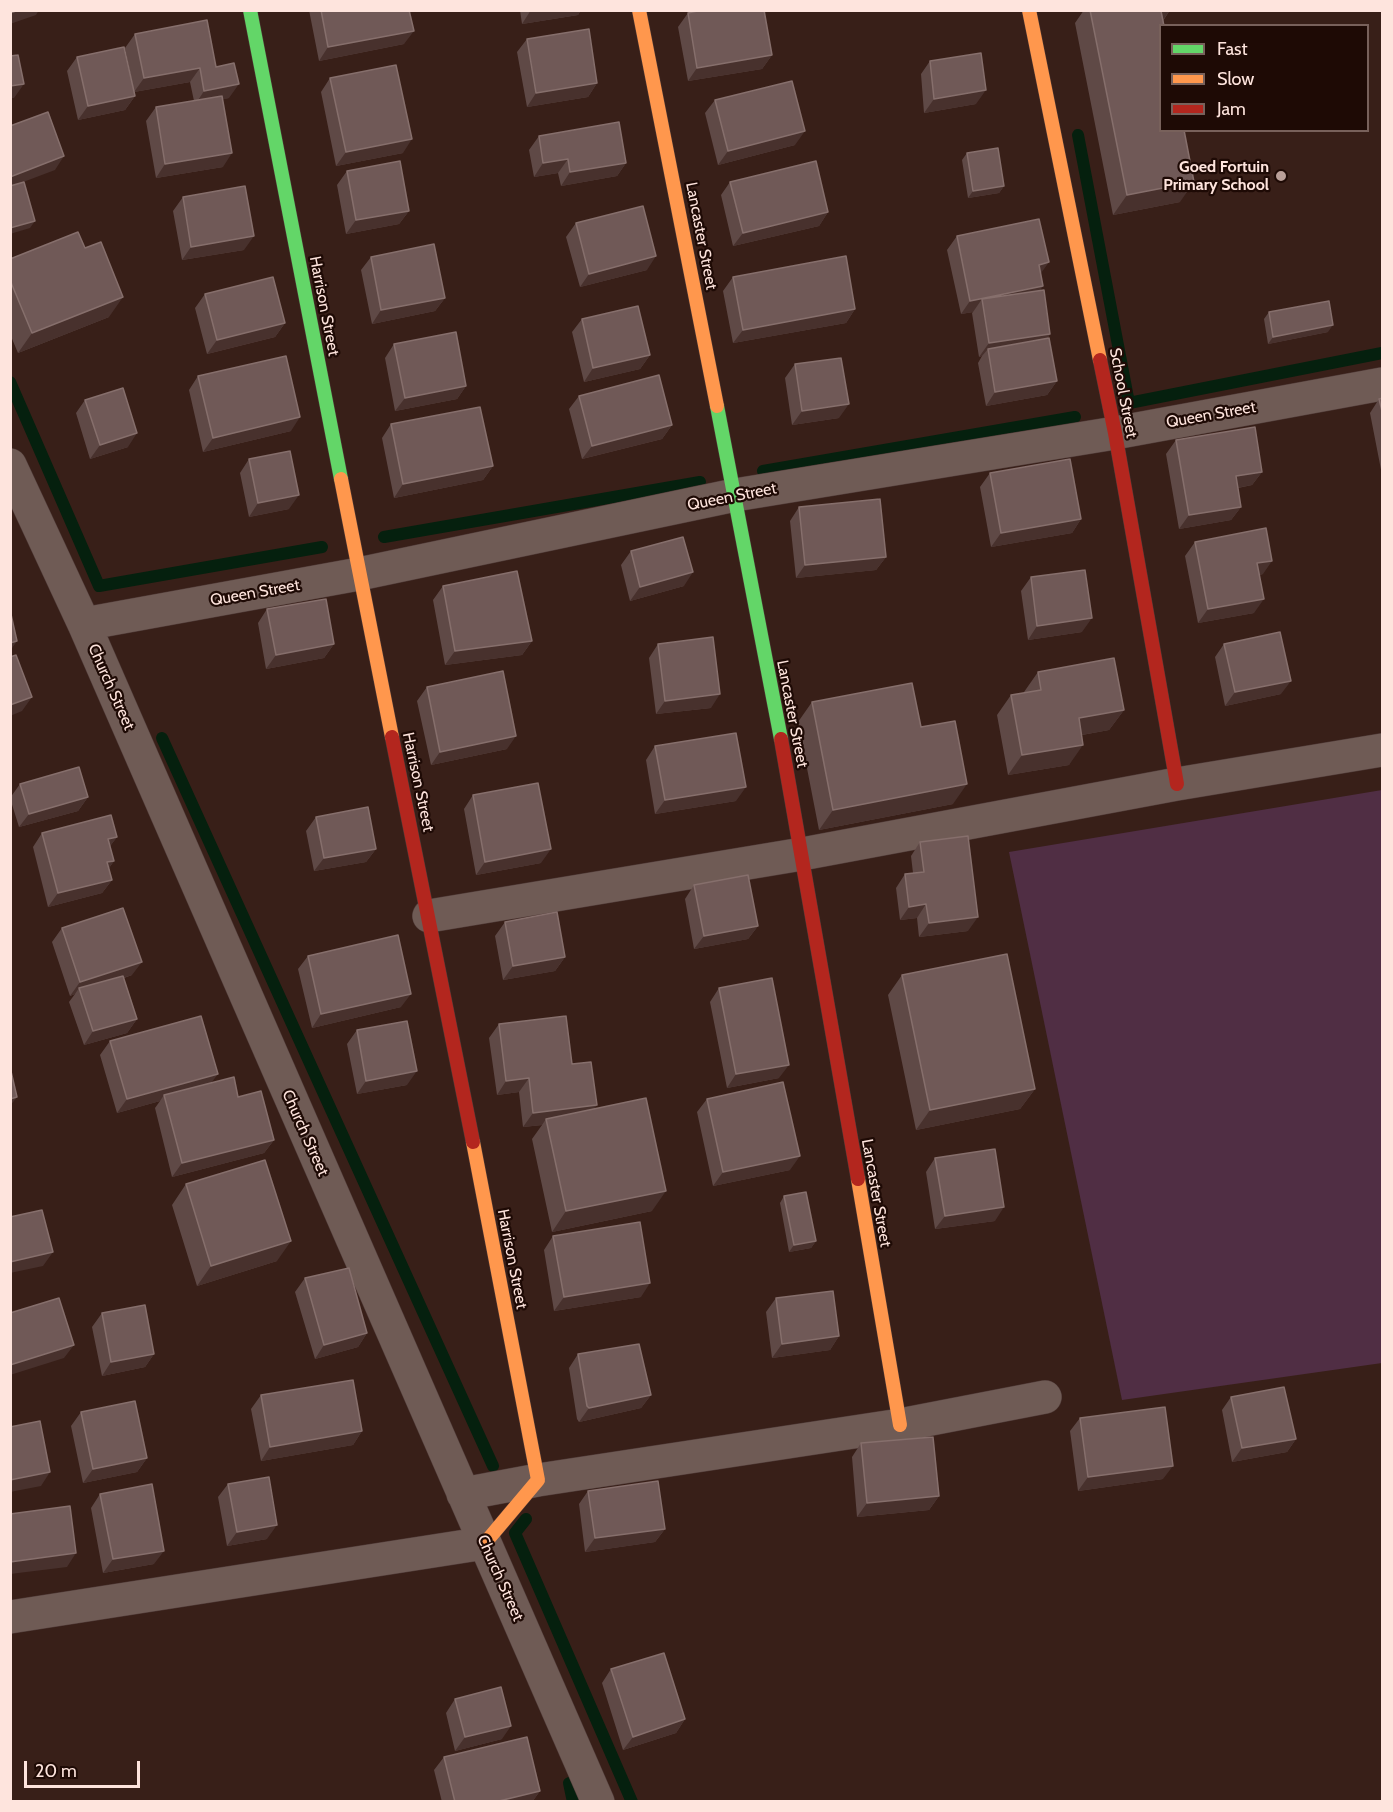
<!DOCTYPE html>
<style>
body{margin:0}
#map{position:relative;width:1393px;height:1812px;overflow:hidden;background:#381f18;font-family:Cabin,sans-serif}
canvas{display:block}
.frame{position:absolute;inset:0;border:12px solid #fee4dd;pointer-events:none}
.legend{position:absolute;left:1159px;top:24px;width:210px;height:108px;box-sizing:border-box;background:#1e0a05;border:2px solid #78615b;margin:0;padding:8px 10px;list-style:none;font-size:18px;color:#fee4dd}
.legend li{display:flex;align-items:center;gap:12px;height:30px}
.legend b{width:30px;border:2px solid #78615b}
.scale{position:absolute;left:24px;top:1761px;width:116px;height:27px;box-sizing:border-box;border:3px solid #fee4dd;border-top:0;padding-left:8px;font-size:18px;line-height:21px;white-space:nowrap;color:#fee4dd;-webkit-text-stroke:4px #1e0a05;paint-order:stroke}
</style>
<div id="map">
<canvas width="1393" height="1812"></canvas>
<div class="frame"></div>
<ul class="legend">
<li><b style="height:8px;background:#63d668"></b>Fast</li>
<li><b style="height:8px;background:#ff974d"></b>Slow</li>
<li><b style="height:8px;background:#b3261e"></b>Jam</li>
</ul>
<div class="scale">20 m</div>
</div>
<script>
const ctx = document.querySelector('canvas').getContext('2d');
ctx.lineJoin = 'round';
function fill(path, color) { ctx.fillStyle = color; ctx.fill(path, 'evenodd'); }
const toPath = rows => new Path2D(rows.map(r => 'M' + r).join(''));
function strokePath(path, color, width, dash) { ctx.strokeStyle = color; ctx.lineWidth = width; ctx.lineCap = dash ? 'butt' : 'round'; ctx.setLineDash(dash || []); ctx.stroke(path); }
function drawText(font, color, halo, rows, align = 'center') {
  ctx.font = font + ' Cabin,sans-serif'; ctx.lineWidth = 4.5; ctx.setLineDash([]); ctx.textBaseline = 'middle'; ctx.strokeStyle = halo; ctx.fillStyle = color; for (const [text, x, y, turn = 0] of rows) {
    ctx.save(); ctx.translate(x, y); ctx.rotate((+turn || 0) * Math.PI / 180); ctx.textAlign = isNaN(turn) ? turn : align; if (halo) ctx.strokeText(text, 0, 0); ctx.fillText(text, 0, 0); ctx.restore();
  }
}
const green = toPath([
 [1382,790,1382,1363,1122,1400,1009,852]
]);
const stream = toPath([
 [1078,135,1129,403,1382,353],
 [10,382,99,586,322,547],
 [763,471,1075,417],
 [384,537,700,482],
 [162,738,493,1466],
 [526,1519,515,1533,632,1802],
 [569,1783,573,1802]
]);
const street = toPath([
 [10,465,84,624,598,1802],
 [84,624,359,574,735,495,1115,433,1382,384],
 [429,916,802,854,1177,784,1382,750],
 [463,1494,538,1480,900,1425,1045,1397],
 [10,1617,485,1543]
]);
const fast = toPath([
 [250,10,341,479],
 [717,406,781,739]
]);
const slow = toPath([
 [639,10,717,406],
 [1029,10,1100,360],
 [341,479,392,737],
 [473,1142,538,1480,485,1543],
 [858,1179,900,1425]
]);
const jam = toPath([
 [1100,360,1115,433,1177,784],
 [392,737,473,1142],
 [781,739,858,1179]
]);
const wall = toPath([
 [309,10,409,10,404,44,319,61],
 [520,10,581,10,578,15,522,24],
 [1084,10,1170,10,1163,21,1180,202,1113,215,1075,23],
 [688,13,772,55,762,69,688,81,678,27],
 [135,34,216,67,229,98,222,99,223,167,156,178,146,121,156,107,194,101,190,82,134,92,125,48],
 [527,39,597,83,588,97,527,107,517,52],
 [77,57,135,96,125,110,78,120,67,71],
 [930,61,976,104,924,113,921,74],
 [330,78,403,153,336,166,321,92],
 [715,100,795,145,718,165,705,113],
 [539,136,626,163,617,176,561,186,558,173,534,177,529,150],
 [967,153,1004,186,999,193,968,198,962,160],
 [347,171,409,211,399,224,346,234,337,185],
 [730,182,828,212,819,226,733,246,721,195],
 [183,197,244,250,182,260,173,211],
 [576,223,647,270,580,287,566,237],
 [957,236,1041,274,1040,291,1050,334,1047,339,1057,381,1047,395,986,406,978,363,982,356,979,357,972,313,973,312,961,314,947,250],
 [371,257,445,298,435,311,372,324,361,270],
 [10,259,109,317,18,353,10,334],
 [733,277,855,309,846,323,733,343,723,291],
 [205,294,285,323,275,337,207,354,195,308],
 [1269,312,1328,332,1268,344,1264,319],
 [582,319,650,355,640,369,584,382,572,332],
 [394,344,466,386,457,399,395,411,385,358],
 [795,364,839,418,792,425,785,378],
 [198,376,291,431,203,452,189,390],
 [579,396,672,425,662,439,582,459,569,409],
 [1383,398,1383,480,1370,413,1379,399],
 [85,400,128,447,90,459,76,413],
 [391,424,493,466,483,480,394,498,382,438],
 [1176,440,1262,472,1252,485,1238,488,1241,507,1231,520,1179,529,1166,454],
 [249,459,289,509,249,517,240,473],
 [990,473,1081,519,1072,533,991,547,980,487],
 [799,507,886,557,876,570,796,578,790,521],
 [1195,542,1263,574,1259,575,1254,613,1198,623,1185,556],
 [631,551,684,586,630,601,621,565],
 [1031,577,1082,632,1028,640,1021,591],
 [443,586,532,641,522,655,445,665,433,600],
 [267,609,334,644,324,658,266,669,258,623],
 [658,644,711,708,656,714,649,658],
 [1224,644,1281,694,1225,706,1215,657],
 [1038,672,1124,710,1109,730,1082,735,1069,765,1008,775,997,715,1011,695,1024,693,1024,692],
 [427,687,507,749,431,765,417,701],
 [812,702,921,727,953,804,819,830,798,722],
 [655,746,736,801,655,814,646,760],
 [20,784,88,797,78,811,19,827,10,798],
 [473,795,541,863,476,875,464,809],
 [316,817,376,849,366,862,314,871,306,831],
 [42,833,117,837,110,846,114,861,109,868,112,880,102,893,48,907,33,847],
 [920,842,968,931,919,937,917,918,900,920,896,888,905,874,913,873,911,856],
 [694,885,758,926,748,939,694,949,685,899],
 [505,922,565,957,555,971,503,980,495,936],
 [62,928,132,975,124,978,137,1019,127,1033,84,1045,69,1002,75,994,70,996,52,942],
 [308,956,401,1007,312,1028,298,969],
 [902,975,1035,1089,1020,1109,916,1130,888,995],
 [719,988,779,1078,727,1088,710,1002],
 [499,1024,572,1064,595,1109,652,1211,552,1232,532,1139,542,1125,523,1127,519,1092,497,1095,489,1038],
 [357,1030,407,1085,357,1094,347,1044],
 [110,1041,211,1083,238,1097,274,1140,264,1153,172,1177,155,1108,160,1101,117,1113,100,1055],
 [707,1099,790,1170,713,1186,697,1112],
 [935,1158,995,1221,935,1229,926,1172],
 [186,1184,277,1261,197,1286,172,1205],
 [784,1196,816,1241,811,1248,789,1252,780,1203],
 [553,1236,641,1297,554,1311,544,1250],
 [305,1278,367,1333,358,1347,315,1359,295,1292],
 [776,1298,839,1336,830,1350,772,1358,766,1312],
 [102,1313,154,1354,145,1367,102,1376,92,1327],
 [578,1354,651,1395,641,1408,579,1422,577,1419,569,1368],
 [261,1395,362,1431,353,1445,261,1461,251,1409],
 [1231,1397,1296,1439,1287,1452,1232,1462,1222,1410],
 [81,1412,147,1458,137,1472,83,1483,71,1426],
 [1080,1418,1163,1479,1078,1491,1070,1431],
 [861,1443,939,1496,929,1510,857,1517,852,1457],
 [228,1484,267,1539,227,1546,218,1497],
 [588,1491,665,1529,655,1542,585,1552,579,1504],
 [100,1494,154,1564,103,1573,91,1508],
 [611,1669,685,1719,676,1733,623,1750,602,1683],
 [455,1699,502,1739,455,1751,446,1713],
 [444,1757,540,1791,532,1802,442,1802,434,1770]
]);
const shadedWall = toPath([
 [19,10,39,10,36,15,10,24,10,13],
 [531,10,581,10,578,15,522,24],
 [1165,10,1170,10,1157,29,1161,11],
 [414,31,404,44,319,61,328,47],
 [772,55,762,69,688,81,697,68],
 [200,68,190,82,134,92,144,78],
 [597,83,588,97,527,107,536,93],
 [24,84,14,98,10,98,10,86],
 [239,84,229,98,195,105,204,91],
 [986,90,976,104,924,113,934,99],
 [135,96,125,110,78,120,88,106],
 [805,131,795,145,718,165,728,151],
 [412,139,403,153,336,166,346,152],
 [232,153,223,167,156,178,165,164],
 [64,156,55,170,10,187,10,177],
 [568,159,558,173,534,177,543,163],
 [626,163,617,176,561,186,570,172],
 [1194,182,1180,202,1113,215,1127,195],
 [1004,186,999,193,968,198,973,191],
 [409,211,399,224,346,234,356,220],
 [828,212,819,226,733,246,743,233],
 [35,221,30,228,10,234,10,228],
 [254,236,244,250,182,260,191,247],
 [656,256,647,270,580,287,589,274],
 [1049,262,1039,276,1039,265],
 [1043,286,1034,300,982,299,973,312,961,314,970,301],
 [123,297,109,317,18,353,32,333],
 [445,298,435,311,372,324,381,310],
 [855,309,846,323,733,343,743,330],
 [285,323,275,337,207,354,217,340],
 [1333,325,1328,332,1268,344,1273,337],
 [1050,334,1041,348,988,349,982,356,979,357,989,343],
 [650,355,640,369,584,382,593,368],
 [1057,381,1047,395,986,406,995,392],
 [466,386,457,399,395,411,405,398],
 [849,404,839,418,792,425,802,411],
 [300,417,291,431,203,452,213,438],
 [672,425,662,439,582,459,592,446],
 [137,433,128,447,90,459,100,445],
 [493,466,483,480,394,498,403,484],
 [1262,472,1252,485,1226,490,1236,476],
 [299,495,289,509,249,517,258,503],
 [1241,507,1231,520,1179,529,1189,515],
 [1081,519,1072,533,991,547,1001,533],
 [886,557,876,570,796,578,805,565],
 [1272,561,1263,574,1247,577,1257,563],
 [693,572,684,586,630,601,640,587],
 [1264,599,1254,613,1198,623,1208,609],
 [1092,618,1082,632,1028,640,1037,626],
 [17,641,10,651,10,643],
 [532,641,522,655,445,665,455,651],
 [334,644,324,658,266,669,276,655],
 [1291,681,1281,694,1225,706,1235,692],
 [720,694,711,708,656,714,665,701],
 [32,697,22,711,10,716,10,705],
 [1124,710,1109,730,1065,738,1079,718],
 [516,736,507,749,431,765,440,752],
 [1083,745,1069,765,1008,775,1022,755],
 [967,784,953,804,819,830,833,810],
 [746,787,736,801,655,814,665,800],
 [88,797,78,811,19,827,29,814],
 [117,837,107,850,108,839],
 [376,849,366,862,314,871,324,858],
 [551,849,541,863,476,875,485,862],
 [114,861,104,875,107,862],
 [112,880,102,893,48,907,58,893],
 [926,904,917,918,900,920,909,907],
 [978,917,968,931,919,937,929,923],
 [758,926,748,939,694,949,704,936],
 [565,957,555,971,503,980,513,966],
 [142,962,132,975,80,992,79,988,75,994,70,996,80,982],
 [411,994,401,1007,312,1028,321,1014],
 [137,1019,127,1033,84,1045,93,1031],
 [789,1065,779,1078,727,1088,736,1074],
 [417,1071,407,1085,357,1094,366,1081],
 [218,1074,208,1087,164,1095,160,1101,117,1113,127,1099],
 [529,1078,519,1092,497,1095,506,1081],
 [1035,1089,1020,1109,916,1130,930,1110],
 [17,1097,10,1106,10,1099],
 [597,1105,587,1119,546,1119,542,1125,523,1127,533,1113],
 [274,1140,264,1153,172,1177,182,1163],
 [800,1156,790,1170,713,1186,723,1172],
 [666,1191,652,1211,552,1232,566,1211],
 [1004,1207,995,1221,935,1229,945,1216],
 [291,1241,277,1261,197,1286,211,1266],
 [816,1241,811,1248,789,1252,794,1245],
 [53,1252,43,1266,10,1273,10,1262],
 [650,1283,641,1297,554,1311,564,1297],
 [367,1333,358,1347,315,1359,324,1345],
 [839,1336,830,1350,772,1358,782,1344],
 [74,1345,64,1358,10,1375,10,1365],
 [154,1354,145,1367,102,1376,111,1362],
 [651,1395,641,1408,579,1422,589,1408],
 [362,1431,353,1445,261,1461,270,1447],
 [1296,1439,1287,1452,1232,1462,1242,1448],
 [147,1458,137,1472,83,1483,93,1469],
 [1173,1466,1163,1479,1078,1491,1088,1477],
 [50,1472,41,1486,10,1492,10,1480],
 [939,1496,929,1510,857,1517,867,1503],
 [277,1525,267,1539,227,1546,237,1532],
 [665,1529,655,1542,585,1552,595,1538],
 [164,1551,154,1564,103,1573,113,1559],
 [76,1553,67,1567,10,1574,10,1562],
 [685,1719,676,1733,623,1750,633,1737],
 [511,1726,502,1739,455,1751,465,1737],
 [540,1791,532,1802,495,1802]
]);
const building = toPath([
 [10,10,19,10,10,13,10,10],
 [321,10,409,10,414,31,328,47,321,10],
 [702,10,764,10,772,55,697,68,688,13,702,10],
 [1090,10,1165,10,1161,11,1164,26,1161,26,1161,130,1184,130,1194,182,1127,195,1090,10],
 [207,20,216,67,234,63,239,84,204,91,200,68,144,78,135,34,207,20],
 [589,29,597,83,536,93,527,39,589,29],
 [124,47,135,96,88,106,77,57,124,47],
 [981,53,986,90,934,99,930,61,981,53],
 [18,55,24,84,10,86,10,56,18,55],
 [396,65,412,139,346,152,330,78,396,65],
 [792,81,805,131,728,151,715,100,792,81],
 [222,96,232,153,165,164,156,107,222,96],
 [48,112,64,156,10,177,10,126,48,112],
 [619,122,626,163,570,172,568,159,543,163,539,136,619,122],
 [998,148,1004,186,973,191,967,153,998,148],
 [400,161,409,211,356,220,347,171,400,161],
 [816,161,828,212,743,233,730,182,816,161],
 [24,182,35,221,10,228,10,186,24,182],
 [245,186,254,236,191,247,183,197,245,186],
 [643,206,656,256,589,274,576,223,643,206],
 [1039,219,1049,262,1039,265,1043,286,970,301,957,236,1039,219],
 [78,232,85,248,101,242,123,297,32,333,10,280,10,259,78,232],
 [434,244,445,298,381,310,371,257,434,244],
 [846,256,855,309,743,330,733,277,846,256],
 [273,277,285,323,217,340,205,294,273,277],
 [1044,290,1050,334,989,343,982,299,1044,290],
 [1329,301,1333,325,1273,337,1269,312,1329,301],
 [638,306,650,355,593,368,582,319,638,306],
 [456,332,466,386,405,398,394,344,456,332],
 [1049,338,1057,381,995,392,988,349,1049,338],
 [286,356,300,417,213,438,198,376,286,356],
 [841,358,849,404,802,411,795,364,841,358],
 [659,375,672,425,592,446,579,396,659,375],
 [123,388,137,433,100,445,85,400,123,388],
 [1383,398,1383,415,1379,399,1383,398],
 [480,407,493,466,403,484,391,424,480,407],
 [1255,427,1262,472,1236,476,1241,507,1189,515,1176,440,1255,427],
 [290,451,299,495,258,503,249,459,290,451],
 [1070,459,1081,519,1001,533,990,473,1070,459],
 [880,499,886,557,805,565,799,507,880,499],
 [1266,528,1272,561,1257,563,1264,599,1208,609,1195,542,1266,528],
 [683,537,693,572,640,587,631,551,683,537],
 [1085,570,1092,618,1037,626,1031,577,1085,570],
 [517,571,532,641,455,651,443,586,517,571],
 [326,599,334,644,276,655,267,609,326,599],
 [10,610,17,641,10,643,10,610],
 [1280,632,1291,681,1235,692,1224,644,1280,632],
 [713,637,720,694,665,701,658,644,713,637],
 [16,655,32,697,10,705,10,657,16,655],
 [1114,658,1124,710,1079,718,1083,745,1022,755,1011,695,1041,690,1038,672,1114,658],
 [503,671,516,736,440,752,427,687,503,671],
 [912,683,921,727,955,721,967,784,833,810,812,702,912,683],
 [736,733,746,787,665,800,655,746,736,733],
 [79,767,88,797,29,814,20,784,79,767],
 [538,783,551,849,485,862,473,795,538,783],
 [368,807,376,849,324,858,316,817,368,807],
 [111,815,117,837,108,839,114,861,107,862,112,880,58,893,42,833,111,815],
 [968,836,978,917,929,923,926,904,909,907,905,874,924,872,920,842,968,836],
 [748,875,758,926,704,936,694,885,748,875],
 [123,908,142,962,80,982,62,928,123,908],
 [557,912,565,957,513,966,505,922,557,912],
 [398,935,411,994,321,1014,308,956,398,935],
 [1007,954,1035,1089,930,1110,902,975,1007,954],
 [123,976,137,1019,93,1031,79,988,123,976],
 [772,978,789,1065,736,1074,719,988,772,978],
 [201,1016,218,1074,127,1099,110,1041,201,1016],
 [566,1016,572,1064,591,1062,597,1105,533,1113,529,1078,506,1081,499,1024,566,1016],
 [407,1021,417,1071,366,1081,357,1030,407,1021],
 [10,1067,17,1097,10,1099,10,1067],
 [234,1077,238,1097,261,1091,274,1140,182,1163,164,1095,234,1077],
 [783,1082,800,1156,723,1172,707,1099,783,1082],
 [646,1098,666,1191,566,1211,546,1119,646,1098],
 [995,1149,1004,1207,945,1216,935,1158,995,1149],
 [265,1160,291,1241,211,1266,186,1184,265,1160],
 [806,1192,816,1241,794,1245,784,1196,806,1192],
 [42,1210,53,1252,10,1262,10,1217,42,1210],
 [640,1222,650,1283,564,1297,553,1236,640,1222],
 [349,1268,367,1333,324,1345,305,1278,349,1268],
 [833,1291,839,1336,782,1344,776,1298,833,1291],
 [59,1298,74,1345,10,1365,10,1313,59,1298],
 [145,1305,154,1354,111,1362,102,1313,145,1305],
 [639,1344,651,1395,589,1408,587,1406,578,1354,639,1344],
 [353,1380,362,1431,270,1447,261,1395,353,1380],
 [1284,1387,1296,1439,1242,1448,1231,1397,1284,1387],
 [135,1401,147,1458,93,1469,81,1412,135,1401],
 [1165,1407,1173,1466,1088,1477,1080,1418,1165,1407],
 [40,1421,50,1472,10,1480,10,1427,40,1421],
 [933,1437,939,1496,867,1503,861,1443,933,1437],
 [269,1477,277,1525,237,1532,228,1484,269,1477],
 [658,1481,665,1529,595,1538,588,1491,658,1481],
 [152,1484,164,1551,113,1559,100,1494,152,1484],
 [70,1506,76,1553,10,1562,10,1514,70,1506],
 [664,1653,685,1719,633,1737,611,1669,664,1653],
 [501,1687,511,1726,465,1737,455,1699,501,1687],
 [527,1737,540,1791,495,1802,455,1802,444,1757,527,1737]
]);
const markers = [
 [1281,176,6,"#b99f98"]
];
const poiNames = [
 ["Goed Fortuin",1269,167],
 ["Primary School",1269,185]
];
const streetNames = [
 ["Lancaster Street",701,236,79],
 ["Harrison Street",324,306,79],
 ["School Street",1123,393,79],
 ["Queen Street",1211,415,-10],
 ["Queen Street",732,497,-11],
 ["Queen Street",255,593,-10],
 ["Church Street",111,687,66],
 ["Lancaster Street",792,714,79],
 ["Harrison Street",418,782,78],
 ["Church Street",305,1133,66],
 ["Lancaster Street",876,1193,80],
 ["Harrison Street",512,1259,79],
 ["Church Street",500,1578,66]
];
fill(green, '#502e44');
strokePath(stream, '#05200e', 12);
strokePath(street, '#4f3a37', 34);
strokePath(fast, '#4f3a37', 15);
strokePath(slow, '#4f3a37', 15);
strokePath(jam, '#4f3a37', 15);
strokePath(street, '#6f5b55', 33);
strokePath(fast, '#63d668', 14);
strokePath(slow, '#ff974d', 14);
strokePath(jam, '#b3261e', 14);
fill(wall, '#5f4946');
fill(shadedWall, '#48312d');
fill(building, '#705957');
strokePath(building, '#866f6c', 1.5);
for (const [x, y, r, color] of markers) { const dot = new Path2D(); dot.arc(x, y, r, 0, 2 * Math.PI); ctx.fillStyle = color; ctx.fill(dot); strokePath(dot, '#1e0a05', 2); }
drawText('bold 16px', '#fee4dd', '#1e0a05', poiNames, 'right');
drawText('16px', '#fee4dd', '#1e0a05', streetNames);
</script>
